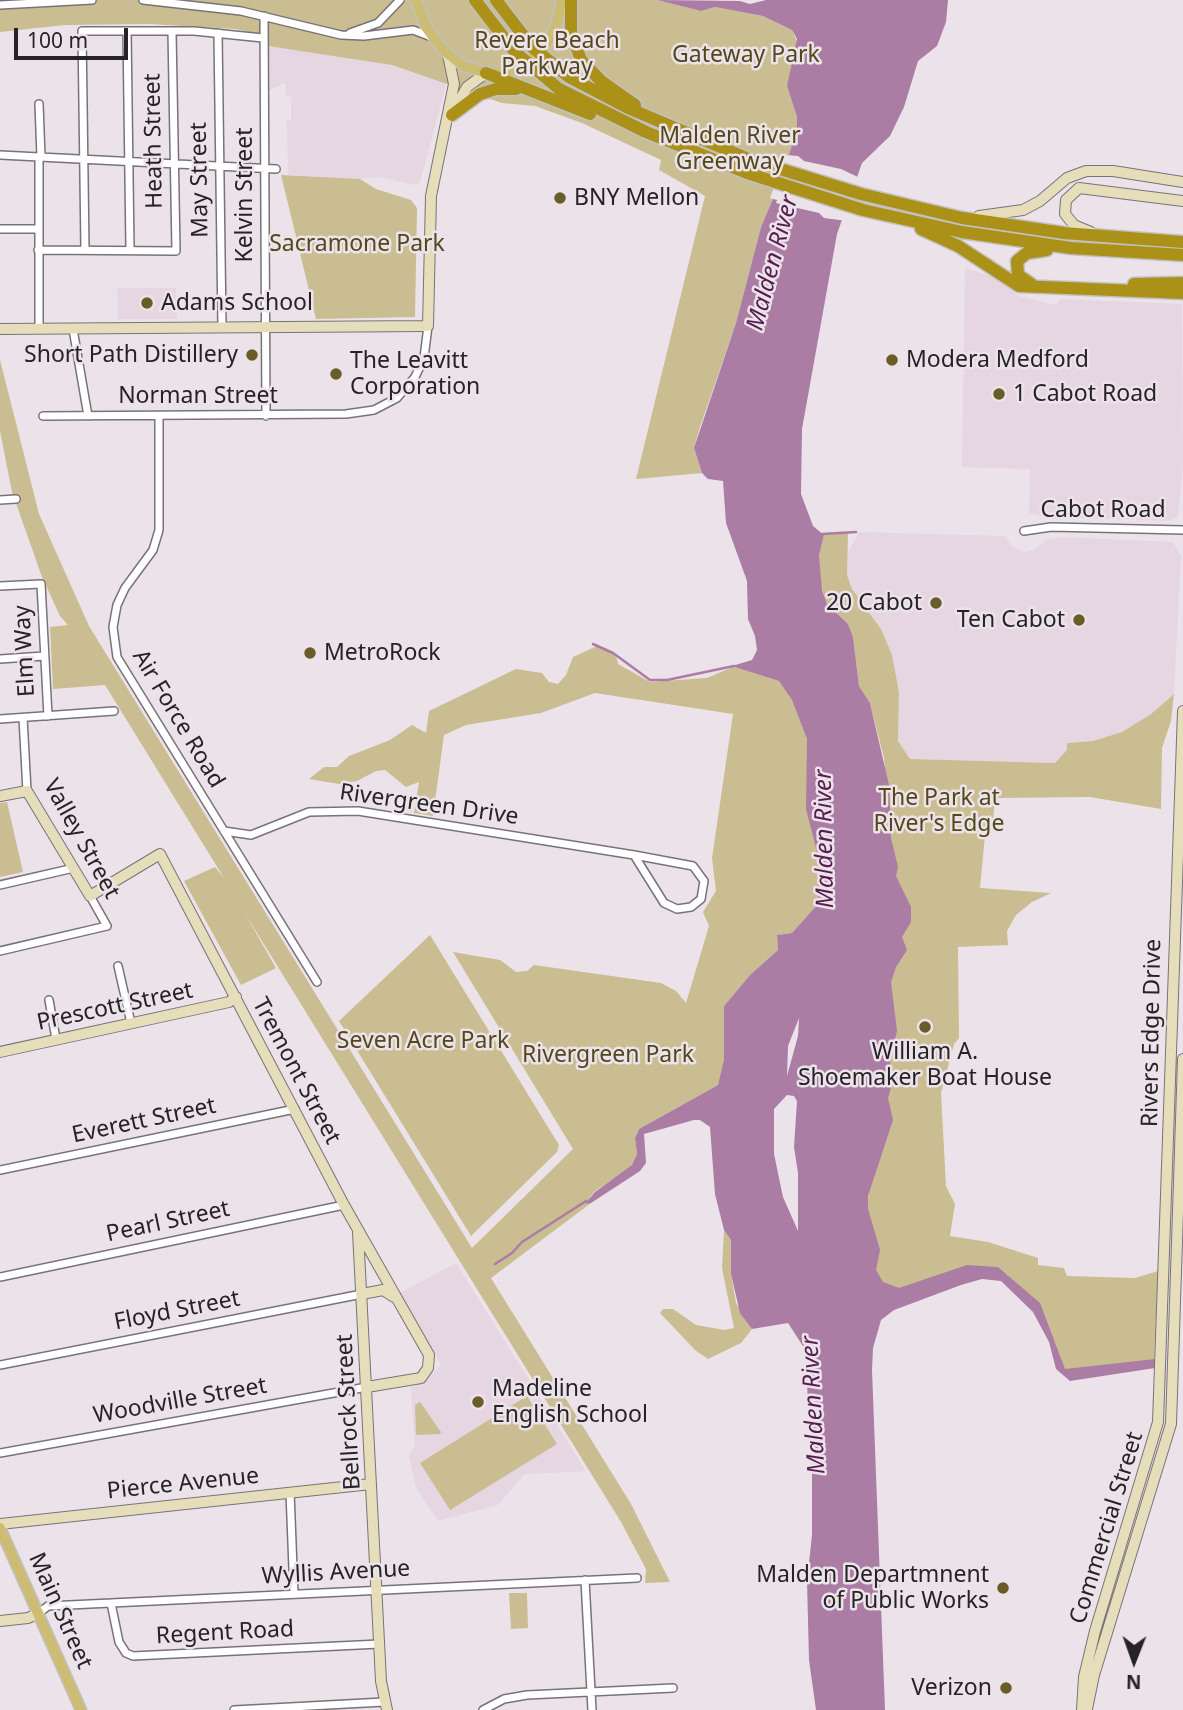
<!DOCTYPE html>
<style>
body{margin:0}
#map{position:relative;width:1183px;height:1710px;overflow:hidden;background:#ece3ea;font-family:"Noto Sans",sans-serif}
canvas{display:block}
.north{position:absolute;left:1099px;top:1626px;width:70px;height:70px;-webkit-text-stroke:5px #ece3ea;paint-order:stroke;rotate:181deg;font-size:19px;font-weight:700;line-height:28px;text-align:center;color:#262326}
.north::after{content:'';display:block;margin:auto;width:24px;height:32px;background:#262326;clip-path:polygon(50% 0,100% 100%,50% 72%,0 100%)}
.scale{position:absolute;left:14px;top:28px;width:114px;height:32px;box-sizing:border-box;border:4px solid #262326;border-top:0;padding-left:9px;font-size:21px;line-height:24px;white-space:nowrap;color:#262326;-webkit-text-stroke:5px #ece3ea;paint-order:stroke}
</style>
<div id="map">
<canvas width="1183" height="1710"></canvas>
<div class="north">N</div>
<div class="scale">100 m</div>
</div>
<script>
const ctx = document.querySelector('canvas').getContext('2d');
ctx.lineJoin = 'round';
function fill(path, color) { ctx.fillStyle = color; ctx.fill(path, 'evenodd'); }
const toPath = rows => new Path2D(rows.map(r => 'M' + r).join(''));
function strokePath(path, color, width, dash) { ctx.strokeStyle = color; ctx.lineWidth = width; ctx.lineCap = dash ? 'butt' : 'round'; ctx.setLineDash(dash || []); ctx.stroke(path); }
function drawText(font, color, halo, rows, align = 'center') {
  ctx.font = font + ' "Noto Sans",sans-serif'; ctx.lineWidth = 5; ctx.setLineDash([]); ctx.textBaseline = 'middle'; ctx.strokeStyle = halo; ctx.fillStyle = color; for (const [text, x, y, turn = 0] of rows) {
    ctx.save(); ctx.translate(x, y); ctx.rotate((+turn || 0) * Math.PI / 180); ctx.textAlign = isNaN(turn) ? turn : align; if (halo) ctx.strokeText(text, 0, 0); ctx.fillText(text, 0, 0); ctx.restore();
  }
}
const built = toPath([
 [268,46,378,61,447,82,420,182,415,185,379,177,360,179,288,175,287,120,291,120,291,97,286,96,285,83,269,90],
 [965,268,995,277,1019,296,1055,305,1061,299,1182,304,1183,465,1178,517,1170,521,1046,517,1029,513,1030,469,962,467],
 [117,288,176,288,177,319,118,319],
 [859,532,1005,536,1012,547,1025,552,1034,550,1047,540,1061,537,1173,542,1181,556,1174,694,1151,714,1122,732,1093,741,1068,743,1067,750,1055,763,910,759,898,741,899,692,892,655,881,629,852,589,847,575,847,554],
 [456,1263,586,1471,525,1474,498,1505,438,1521,416,1488,409,1456,415,1445,411,1387,425,1382,441,1365,400,1293]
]);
const green = toPath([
 [0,0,657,0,701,11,715,7,763,16,792,30,798,44,787,86,797,117,797,129,781,180,761,227,736,323,700,427,694,448,702,473,636,479,705,196,659,170,661,160,582,123,535,106,502,103,392,65,268,46,268,36,235,29,149,24,65,25,0,32],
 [281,175,360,179,376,189,411,200,417,208,415,317,316,319],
 [0,360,39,514,89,626,472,1248,573,1149,453,952,500,960,516,972,527,971,534,965,661,983,676,991,686,1003,709,926,703,912,716,891,712,858,733,714,595,693,541,713,466,725,444,735,433,816,414,813,419,782,406,787,385,770,376,771,357,781,339,784,309,779,324,767,337,767,349,756,390,740,412,725,426,733,429,711,516,669,542,673,549,682,558,684,566,675,573,657,597,646,607,649,616,656,618,664,650,682,707,678,735,666,779,681,792,699,807,739,808,800,820,847,825,899,792,933,777,935,778,950,750,975,724,1006,725,1060,718,1085,639,1129,635,1138,637,1154,631,1167,595,1191,590,1197,591,1203,491,1278,631,1504,670,1582,645,1583,646,1569,621,1522,244,912,276,968,241,985,184,881,215,867,224,878,105,685,53,689,50,627,68,625,60,616,42,577,12,492,0,431],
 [848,532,847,575,852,589,881,629,892,655,899,692,898,741,910,759,1055,763,1067,750,1067,743,1093,741,1122,732,1151,714,1174,694,1171,721,1162,748,1161,809,1090,797,995,798,992,833,985,835,980,888,1051,893,1032,902,1016,915,1007,931,1008,945,958,947,959,1038,954,1044,941,1093,946,1186,955,1204,950,1236,988,1242,1038,1258,1038,1265,1064,1268,1067,1276,1135,1278,1158,1271,1154,1361,1063,1372,1055,1343,1007,1274,899,1290,882,1284,875,1277,866,1209,886,1097,888,981,900,937,884,758,870,703,859,686,853,637,848,624,827,604,821,586,819,554,824,535],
 [7,802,23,872,0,877,0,803],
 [430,935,559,1145,557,1152,471,1236,339,1021],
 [724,1230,731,1240,731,1274,736,1303,752,1329,741,1343,708,1359,695,1350,660,1313,663,1309,673,1309,696,1325,724,1330,734,1328,722,1268],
 [527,1396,557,1444,450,1510,420,1463],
 [420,1402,441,1432,440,1434,416,1435,415,1405],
 [509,1593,527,1593,528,1628,511,1629]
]);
const water = toPath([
 [657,0,740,1,750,4,766,0,948,0,946,22,937,46,918,61,904,107,890,136,862,163,837,234,802,429,801,494,813,526,824,535,819,555,822,590,827,604,848,624,853,637,859,686,870,703,889,785,891,838,898,867,896,876,911,907,911,922,902,937,907,950,896,967,891,982,897,1031,890,1061,892,1084,888,1098,893,1120,868,1196,868,1209,880,1250,876,1270,883,1282,899,1288,967,1265,998,1267,1040,1303,1065,1369,1155,1359,1155,1368,1070,1381,1056,1369,1049,1342,1033,1312,1001,1281,982,1279,961,1285,894,1310,881,1320,873,1348,872,1370,885,1710,816,1710,809,1660,807,1581,812,1535,812,1461,807,1385,810,1357,788,1323,752,1329,740,1313,731,1274,731,1240,724,1230,715,1194,710,1127,700,1120,694,1120,644,1134,646,1163,640,1171,591,1203,585,1204,595,1192,632,1165,637,1154,635,1138,639,1129,718,1085,724,1060,724,1006,750,975,778,950,777,935,792,933,820,902,816,889,823,875,806,809,807,739,792,700,779,681,732,666,752,660,757,650,755,636,748,619,747,581,726,523,723,481,708,479,702,473,694,448,736,323,761,227,781,180,797,129,797,117,787,86,797,39,792,30,763,16,715,7,701,11],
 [799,1018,798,1036,787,1076,788,1046],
 [787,1095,794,1096,797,1101,794,1147,798,1173,798,1231,783,1197,774,1154,774,1109]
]);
const pier = toPath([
 [786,155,798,156,804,161,841,169,860,178,847,221,824,218,819,213,776,203,777,200,770,198]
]);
const stream = toPath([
 [822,534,856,532],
 [593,644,613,653,650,680,667,680,734,666],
 [495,1264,512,1253,522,1242,586,1201]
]);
const street = toPath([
 [143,0,241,11,341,35,364,36,413,30,429,36],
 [0,5,92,0],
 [264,16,266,416],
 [127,31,130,249],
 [218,33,222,327],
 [350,33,378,23,400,0],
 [39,104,41,157],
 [0,155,276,169],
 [39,157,39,329],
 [0,229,38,229],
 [38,250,176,251,172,31],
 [85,250,82,31,194,31,263,38],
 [73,329,88,416],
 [43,416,346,414,374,410,397,398,415,377,424,358,428,326],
 [159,416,159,530,153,550,125,588,117,605,113,627,117,657,317,982],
 [0,500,16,499],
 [1024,531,1051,527,1183,530],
 [0,586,41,584,48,716],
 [0,659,44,656],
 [23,718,27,791],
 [0,719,114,711],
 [224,831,251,835,309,812,358,811,634,855],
 [634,855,693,866,704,881,701,899,691,907,677,909,664,903,634,855],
 [0,885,74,868],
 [0,951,107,926,90,896],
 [118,966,131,1023],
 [49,1000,56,1039],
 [0,1170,295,1109],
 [0,1277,344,1205],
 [0,1365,362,1294],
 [0,1453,367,1387],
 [290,1492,294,1594],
 [585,1580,592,1710],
 [111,1603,119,1642,126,1653,133,1656,379,1644],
 [39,1613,48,1606,637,1578],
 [234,1710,384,1702],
 [483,1710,504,1699,527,1695,673,1688]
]);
const secondary = toPath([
 [453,112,467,87,486,73],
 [979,216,1023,210,1040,201,1067,178,1086,171,1113,171,1183,182],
 [1091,232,1074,225,1065,214,1066,200,1079,188,1183,201],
 [0,329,428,326,431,196,454,84,448,55],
 [0,796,27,791,90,896,160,854,344,1205,429,1355,428,1368,421,1378,367,1387],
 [0,1052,229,1002,236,997],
 [358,1232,381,1681,387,1710],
 [362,1294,383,1290,394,1297],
 [0,1524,371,1484],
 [0,1621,28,1618,39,1613],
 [1087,1709,1094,1675,1171,1424,1183,1059],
 [1082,1710,1084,1677,1095,1631,1158,1422,1183,711]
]);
const primary = toPath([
 [416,0,426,27,442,49,464,66,491,74,518,68,544,49,556,26,562,0],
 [0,1528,81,1710]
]);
const highway = toPath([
 [475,0,515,52,559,89,646,132,747,173,863,210,962,232,1071,248,1183,255],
 [496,0,532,47,569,77,628,108,751,160,861,194,962,218,1064,233,1183,242],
 [571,0,571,32,581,60,601,81,635,105],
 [486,73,590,114],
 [452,115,480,94,496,89,516,89],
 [921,229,958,246,1019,286,1183,293],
 [1031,284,1018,275,1017,261,1027,253,1047,250],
 [1134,284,1183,283]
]);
const markers = [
 [560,198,7,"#695c29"],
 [147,303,7,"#695c29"],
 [252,355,7,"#695c29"],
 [892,360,7,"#695c29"],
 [336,374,7,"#695c29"],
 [999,394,7,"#695c29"],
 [936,603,7,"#695c29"],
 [1079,620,7,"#695c29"],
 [310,653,7,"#695c29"],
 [925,1027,7,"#695c29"],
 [478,1402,7,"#695c29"],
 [1003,1588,7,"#695c29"],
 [1006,1688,7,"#695c29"]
];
const parkNames = [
 ["Revere Beach",547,41],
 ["Parkway",547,67],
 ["Gateway Park",746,55],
 ["Malden River",730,136],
 ["Greenway",730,162],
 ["Sacramone Park",357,244],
 ["The Park at",939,798],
 ["River's Edge",939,824],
 ["Seven Acre Park",423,1041],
 ["Rivergreen Park",608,1055]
];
const streetNames = [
 ["Heath Street",154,141,-91],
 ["May Street",200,180,-91],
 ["Kelvin Street",245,195,-90],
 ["Norman Street",198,396],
 ["Cabot Road",1103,510],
 ["Elm Way",25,651,-93],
 ["Air Force Road",178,719,59],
 ["Rivergreen Drive",429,805,8],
 ["Valley Street",81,839,61],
 ["Prescott Street",115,1007,-12],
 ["Rivers Edge Drive",1152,1033,-89],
 ["Tremont Street",296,1071,62],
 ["Everett Street",144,1121,-12],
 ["Pearl Street",168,1222,-12],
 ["Floyd Street",177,1311,-11],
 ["Woodville Street",180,1401,-10],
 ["Bellrock Street",349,1412,-93],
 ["Pierce Avenue",183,1484,-6],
 ["Commercial Street",1107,1528,-73],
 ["Wyllis Avenue",336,1573,-3],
 ["Main Street",60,1611,66],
 ["Regent Road",225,1633,-3]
];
const poiNames = [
 ["BNY Mellon",574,198],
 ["Adams School",161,303],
 ["Short Path Distillery",238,355,"right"],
 ["Modera Medford",906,360],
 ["The Leavitt",350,361],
 ["Corporation",350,387],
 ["1 Cabot Road",1013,394],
 ["20 Cabot",922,603,"right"],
 ["Ten Cabot",1065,620,"right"],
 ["MetroRock",324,653],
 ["William A.",925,1052,"center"],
 ["Shoemaker Boat House",925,1078,"center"],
 ["Madeline",492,1389],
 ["English School",492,1415],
 ["Malden Departmnent",989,1575,"right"],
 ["of Public Works",989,1601,"right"],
 ["Verizon",992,1688,"right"]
];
const waterNames = [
 ["Malden River",773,263,-75],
 ["Malden River",825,839,-91],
 ["Malden River",814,1405,-93]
];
fill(built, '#e5d6e2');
fill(green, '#c9bd91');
fill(water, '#ab7ca4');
fill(pier, '#ece3ea');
strokePath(stream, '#ab7ca4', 2.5);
strokePath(street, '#797278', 10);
strokePath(secondary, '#797278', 12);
strokePath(primary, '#c2c1c2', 13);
strokePath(highway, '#c2c1c2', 15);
strokePath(street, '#fff', 7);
strokePath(secondary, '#e6deba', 10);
strokePath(primary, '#cdbd74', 10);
strokePath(highway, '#ab9118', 12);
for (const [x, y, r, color] of markers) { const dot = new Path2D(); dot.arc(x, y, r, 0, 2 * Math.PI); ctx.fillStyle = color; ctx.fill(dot); strokePath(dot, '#ece3ea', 2.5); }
drawText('23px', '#54481a', '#ece3ea', parkNames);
drawText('23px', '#262326', '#ece3ea', streetNames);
drawText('23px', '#262326', '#ece3ea', poiNames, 'left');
drawText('italic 24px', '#561d51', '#ece3ea', waterNames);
</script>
